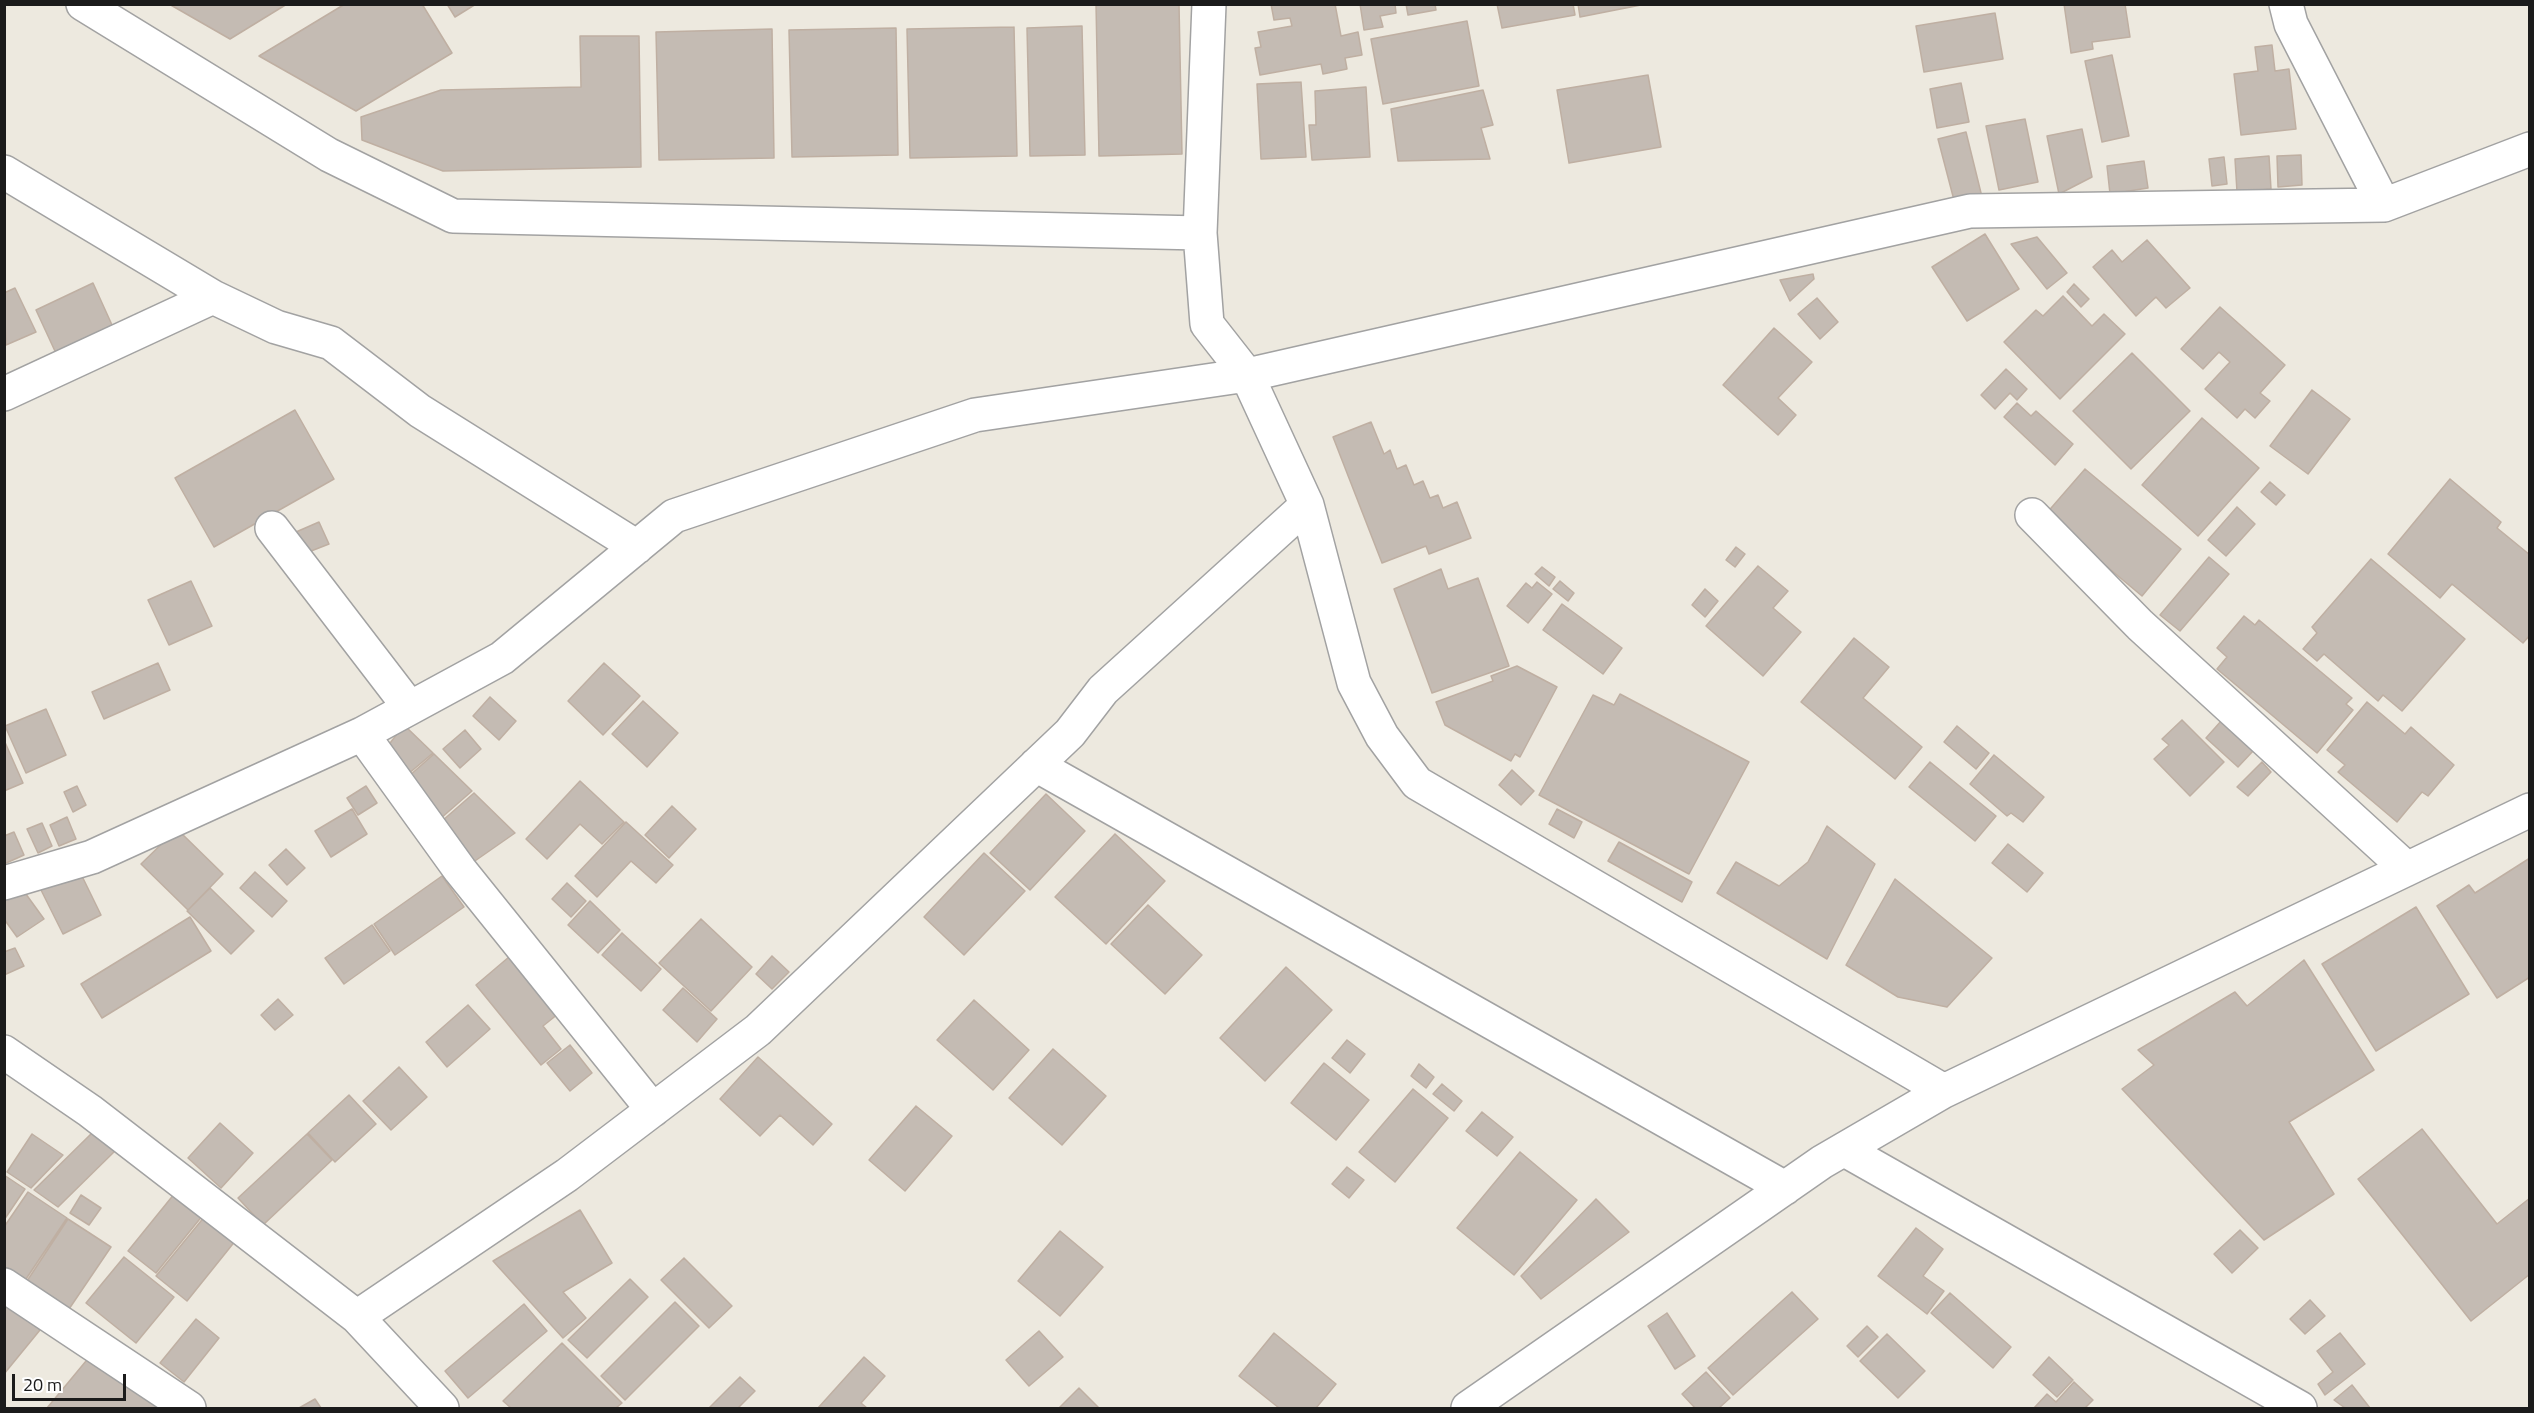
<!DOCTYPE html>
<style>
body{margin:0}
#map{position:relative;width:2534px;height:1413px;overflow:hidden;background:#ede9df;font-family:"Titillium Web",sans-serif}
canvas{display:block}
.frame{position:absolute;inset:0;border:6px solid #1b1b1b;pointer-events:none}
.scale{position:absolute;left:12px;top:1374px;width:114px;height:27px;box-sizing:border-box;border:3px solid #1b1b1b;border-top:0;padding-left:8px;font-size:18px;line-height:21px;white-space:nowrap;color:#1b1b1b;-webkit-text-stroke:4px #fff;paint-order:stroke}
</style>
<div id="map">
<canvas width="2534" height="1413"></canvas>
<div class="frame"></div>
<div class="scale">20 m</div>
</div>
<script>
const ctx = document.querySelector('canvas').getContext('2d');
ctx.lineJoin = 'round';
function fill(path, color) { ctx.fillStyle = color; ctx.fill(path, 'evenodd'); }
const toPath = rows => new Path2D(rows.map(r => 'M' + r).join(''));
function strokePath(path, color, width, dash) { ctx.strokeStyle = color; ctx.lineWidth = width; ctx.lineCap = dash ? 'butt' : 'round'; ctx.setLineDash(dash || []); ctx.stroke(path); }
const building = toPath([
 [169,4,287,4,230,39,169,4],
 [345,4,422,4,452,53,356,111,259,56,345,4],
 [447,4,476,4,455,17,447,4],
 [1096,4,1179,4,1182,154,1099,156,1096,4],
 [1271,4,1335,4,1341,36,1358,32,1362,55,1345,58,1347,69,1323,74,1321,64,1260,75,1255,48,1261,47,1258,32,1292,26,1290,18,1274,20,1271,4],
 [1360,4,1395,4,1396,13,1380,16,1383,27,1364,30,1360,4],
 [1406,4,1435,4,1436,10,1408,15,1406,4],
 [1497,4,1573,4,1575,15,1502,28,1497,4],
 [1578,4,1646,4,1580,17,1578,4],
 [2064,4,2125,4,2130,37,2092,42,2093,49,2071,53,2064,4],
 [1995,13,2003,59,1924,72,1916,26,1995,13],
 [1467,21,1479,86,1383,104,1371,39,1467,21],
 [1082,26,1085,155,1030,156,1027,28,1082,26],
 [1014,27,1017,156,910,158,907,29,1014,27],
 [896,28,898,155,792,157,789,30,896,28],
 [772,29,774,158,659,160,656,32,772,29],
 [580,36,639,36,641,167,443,171,362,140,361,117,441,90,581,87,580,36],
 [2272,45,2275,71,2289,69,2296,129,2241,135,2234,74,2258,71,2255,47,2272,45],
 [2112,55,2129,136,2102,142,2085,61,2112,55],
 [1648,75,1661,147,1569,163,1557,90,1648,75],
 [1301,82,1306,157,1261,159,1257,84,1301,82],
 [1961,83,1969,122,1937,128,1930,89,1961,83],
 [1366,87,1370,157,1312,160,1309,125,1316,125,1315,91,1366,87],
 [1483,90,1493,125,1481,128,1490,159,1398,161,1391,109,1483,90],
 [2025,119,2038,182,1999,190,1986,126,2025,119],
 [2082,129,2092,177,2059,194,2047,136,2082,129],
 [1966,132,1982,197,1955,204,1938,139,1966,132],
 [2301,155,2302,185,2278,187,2277,156,2301,155],
 [2269,156,2271,189,2237,192,2235,159,2269,156],
 [2224,157,2227,184,2212,186,2209,159,2224,157],
 [2144,161,2148,188,2110,194,2107,166,2144,161],
 [1985,234,2019,289,1967,321,1932,267,1985,234],
 [2037,237,2067,273,2047,289,2011,244,2037,237],
 [2147,240,2190,288,2166,308,2156,297,2136,316,2093,267,2112,250,2122,262,2147,240],
 [1813,274,1814,279,1790,301,1780,280,1813,274],
 [93,283,117,336,60,362,36,310,93,283],
 [2074,284,2089,299,2081,307,2067,292,2074,284],
 [15,288,36,332,6,345,4,293,15,288],
 [2063,296,2092,326,2104,314,2125,334,2060,399,2004,342,2036,310,2043,316,2063,296],
 [1817,298,1838,322,1820,339,1798,314,1817,298],
 [2220,307,2285,365,2260,393,2270,401,2255,418,2245,409,2237,418,2205,389,2230,362,2219,352,2203,369,2181,349,2220,307],
 [1774,328,1812,362,1778,398,1796,415,1778,435,1723,385,1774,328],
 [2132,353,2190,411,2131,469,2073,411,2132,353],
 [2006,369,2027,389,2017,400,2010,393,1995,409,1981,395,2006,369],
 [2312,390,2350,419,2308,474,2270,446,2312,390],
 [2017,403,2031,416,2036,411,2073,444,2055,465,2004,417,2017,403],
 [295,410,334,479,214,547,175,478,295,410],
 [2202,418,2259,468,2198,536,2142,485,2202,418],
 [1371,422,1384,454,1390,450,1397,469,1406,465,1414,485,1423,481,1430,498,1438,495,1443,508,1457,502,1471,538,1429,554,1426,546,1382,563,1333,437,1371,422],
 [2085,469,2181,549,2142,596,2045,515,2085,469],
 [2450,479,2501,522,2497,528,2530,555,2530,635,2523,643,2452,584,2440,598,2388,554,2450,479],
 [2270,482,2285,495,2276,505,2261,492,2270,482],
 [2237,507,2255,524,2226,556,2208,540,2237,507],
 [319,522,329,544,306,553,296,532,319,522],
 [1736,547,1745,554,1735,567,1726,560,1736,547],
 [2209,557,2229,574,2180,631,2160,615,2209,557],
 [2371,559,2465,639,2402,711,2383,695,2378,701,2324,654,2317,661,2303,649,2317,633,2312,627,2371,559],
 [1758,566,1788,591,1773,608,1801,632,1763,676,1706,626,1758,566],
 [1542,567,1555,577,1549,586,1535,574,1542,567],
 [1441,569,1448,589,1478,578,1509,666,1432,693,1394,589,1441,569],
 [191,581,212,626,169,645,148,600,191,581],
 [1560,581,1574,593,1568,601,1553,589,1560,581],
 [1537,582,1552,594,1528,623,1507,606,1526,583,1532,588,1537,582],
 [1705,589,1718,601,1705,617,1692,605,1705,589],
 [1562,604,1622,648,1603,674,1543,630,1562,604],
 [2244,616,2255,625,2259,620,2352,698,2346,704,2353,710,2317,753,2217,669,2227,657,2217,648,2244,616],
 [1854,638,1889,667,1863,698,1922,747,1895,779,1801,702,1854,638],
 [158,663,170,690,104,719,92,692,158,663],
 [604,663,640,696,603,735,568,701,604,663],
 [1517,666,1557,687,1520,757,1515,754,1511,761,1445,725,1436,702,1493,681,1491,676,1517,666],
 [1620,694,1749,762,1689,874,1539,795,1593,695,1614,705,1620,694],
 [490,697,516,721,499,740,473,716,490,697],
 [643,701,678,733,647,767,612,734,643,701],
 [2367,702,2405,734,2411,727,2454,765,2428,796,2422,792,2397,822,2338,772,2345,765,2327,750,2367,702],
 [46,709,66,755,26,773,5,726,46,709],
 [2182,720,2224,762,2190,796,2154,759,2169,745,2162,739,2182,720],
 [2222,720,2254,750,2238,767,2206,738,2222,720],
 [404,725,433,753,407,775,387,747,404,725],
 [1957,726,1989,753,1976,769,1944,742,1957,726],
 [465,730,481,749,460,768,443,749,465,730],
 [4,740,23,783,4,791,4,740],
 [434,754,472,791,440,819,409,776,434,754],
 [1994,755,2044,797,2023,822,2011,813,2007,816,1970,784,1994,755],
 [1930,762,1996,816,1975,841,1909,787,1930,762],
 [2262,762,2271,772,2248,796,2237,787,2262,762],
 [1512,770,1534,791,1521,805,1499,785,1512,770],
 [580,781,624,822,602,844,580,824,547,859,526,839,580,781],
 [77,786,86,805,73,812,64,792,77,786],
 [366,786,377,803,358,815,347,798,366,786],
 [474,793,515,833,472,863,442,821,474,793],
 [1046,794,1085,831,1030,890,990,853,1046,794],
 [672,806,696,829,669,858,645,835,672,806],
 [352,809,367,834,331,857,315,831,352,809],
 [1557,809,1582,822,1574,838,1549,824,1557,809],
 [67,817,76,839,59,846,50,825,67,817],
 [626,822,673,865,656,883,631,861,597,897,575,876,626,822],
 [42,823,52,846,38,853,27,829,42,823],
 [1827,826,1875,864,1827,959,1717,893,1736,862,1779,886,1808,862,1827,826],
 [177,829,223,874,188,910,141,864,177,829],
 [14,832,24,855,4,864,4,836,14,832],
 [1115,834,1165,881,1106,944,1055,897,1115,834],
 [1619,842,1692,882,1682,902,1608,861,1619,842],
 [2008,844,2043,873,2027,892,1992,863,2008,844],
 [286,849,305,868,287,885,269,865,286,849],
 [984,853,1025,891,964,955,924,917,984,853],
 [2530,858,2530,977,2497,998,2437,906,2469,885,2475,893,2530,858],
 [79,870,101,915,63,934,40,888,79,870],
 [255,872,287,901,272,917,240,888,255,872],
 [442,876,464,907,395,955,374,924,442,876],
 [1895,879,1992,958,1947,1007,1898,997,1846,965,1895,879],
 [567,883,586,901,571,917,552,899,567,883],
 [210,888,254,931,231,954,187,911,210,888],
 [23,890,44,919,17,937,4,919,4,894,23,890],
 [590,901,620,930,598,953,568,925,590,901],
 [1148,905,1202,955,1165,994,1111,944,1148,905],
 [2416,907,2469,994,2376,1051,2322,964,2416,907],
 [190,917,211,951,102,1018,81,984,190,917],
 [701,919,752,967,711,1011,659,963,701,919],
 [372,925,390,951,344,984,325,958,372,925],
 [622,933,661,969,641,991,602,955,622,933],
 [15,948,24,966,4,975,4,952,15,948],
 [516,951,563,1010,543,1026,561,1049,541,1065,476,985,516,951],
 [772,956,789,972,772,989,756,974,772,956],
 [2304,960,2374,1070,2289,1122,2334,1194,2264,1240,2122,1089,2154,1065,2138,1050,2235,992,2247,1006,2304,960],
 [1286,967,1332,1010,1265,1081,1220,1038,1286,967],
 [683,988,717,1019,697,1042,663,1010,683,988],
 [278,999,293,1015,275,1030,261,1015,278,999],
 [974,1000,1029,1050,993,1090,937,1040,974,1000],
 [468,1005,490,1029,447,1067,426,1042,468,1005],
 [1347,1040,1365,1054,1350,1073,1332,1058,1347,1040],
 [570,1045,592,1073,570,1091,547,1063,570,1045],
 [1053,1049,1106,1096,1062,1145,1009,1098,1053,1049],
 [758,1057,832,1124,813,1145,780,1115,760,1136,720,1099,758,1057],
 [1324,1063,1369,1100,1336,1140,1291,1103,1324,1063],
 [1419,1064,1434,1077,1426,1088,1411,1076,1419,1064],
 [399,1067,427,1097,391,1130,363,1101,399,1067],
 [1442,1084,1462,1101,1454,1111,1433,1094,1442,1084],
 [1413,1089,1448,1118,1395,1182,1359,1152,1413,1089],
 [349,1095,376,1124,335,1162,308,1133,349,1095],
 [916,1106,952,1136,905,1191,869,1160,916,1106],
 [1482,1112,1513,1137,1497,1156,1466,1131,1482,1112],
 [220,1123,253,1153,221,1188,188,1158,220,1123],
 [2422,1129,2497,1224,2530,1198,2530,1274,2471,1321,2358,1179,2422,1129],
 [94,1131,117,1149,58,1207,34,1190,94,1131],
 [32,1134,63,1155,31,1188,7,1172,32,1134],
 [307,1134,332,1160,263,1225,238,1198,307,1134],
 [1520,1152,1577,1200,1514,1275,1457,1228,1520,1152],
 [1347,1167,1364,1180,1349,1198,1332,1184,1347,1167],
 [4,1175,25,1189,4,1220,4,1175],
 [28,1192,67,1218,24,1282,4,1269,4,1227,28,1192],
 [175,1193,203,1215,156,1273,128,1251,175,1193],
 [81,1195,101,1208,89,1225,70,1213,81,1195],
 [1596,1199,1629,1232,1541,1299,1521,1276,1596,1199],
 [580,1210,612,1263,563,1292,586,1318,563,1338,493,1261,580,1210],
 [205,1216,236,1240,187,1301,156,1276,205,1216],
 [68,1219,111,1247,67,1312,25,1284,68,1219],
 [1916,1228,1943,1249,1923,1276,1944,1291,1927,1314,1878,1276,1916,1228],
 [2240,1230,2258,1248,2232,1273,2214,1254,2240,1230],
 [1060,1231,1103,1267,1060,1316,1018,1281,1060,1231],
 [124,1257,174,1297,136,1343,86,1303,124,1257],
 [684,1258,732,1306,709,1328,661,1280,684,1258],
 [630,1279,648,1297,587,1358,568,1340,630,1279],
 [1792,1292,1818,1319,1733,1395,1708,1368,1792,1292],
 [1950,1293,2011,1347,1993,1368,1931,1313,1950,1293],
 [4,1300,40,1330,4,1374,4,1300],
 [2310,1300,2325,1316,2305,1334,2290,1319,2310,1300],
 [675,1302,699,1326,625,1400,601,1376,675,1302],
 [524,1304,547,1331,468,1398,445,1371,524,1304],
 [1667,1313,1695,1356,1675,1369,1648,1326,1667,1313],
 [196,1319,219,1338,184,1382,160,1363,196,1319],
 [1867,1326,1878,1337,1858,1357,1847,1346,1867,1326],
 [1039,1331,1063,1357,1029,1386,1006,1360,1039,1331],
 [1274,1333,1336,1384,1316,1408,1279,1408,1239,1376,1274,1333],
 [2340,1333,2365,1364,2325,1395,2318,1384,2333,1372,2317,1351,2340,1333],
 [1887,1334,1925,1371,1898,1398,1860,1361,1887,1334],
 [562,1343,622,1403,616,1408,511,1408,503,1401,562,1343],
 [91,1355,162,1400,157,1408,47,1408,91,1355],
 [864,1357,885,1376,861,1403,867,1408,818,1408,864,1357],
 [2049,1357,2073,1380,2057,1397,2033,1375,2049,1357],
 [1706,1372,1730,1398,1719,1408,1695,1408,1682,1394,1706,1372],
 [740,1377,755,1391,738,1408,709,1408,740,1377],
 [2074,1382,2093,1400,2085,1408,2034,1408,2047,1394,2056,1402,2074,1382],
 [2352,1385,2370,1408,2345,1408,2334,1400,2352,1385],
 [1079,1388,1099,1408,1059,1408,1079,1388],
 [315,1399,321,1408,299,1408,315,1399]
]);
const minor = toPath([
 [83,4,329,155,453,216,1200,233],
 [1209,4,1200,233,1207,324,1247,375,1307,505,1354,683,1382,736,1417,783,1944,1091],
 [2286,4,2291,24,2384,205],
 [4,172,213,297,276,327,331,343,420,411,637,547],
 [4,394,213,297],
 [2032,515,2140,625,2407,869],
 [272,528,410,708],
 [362,734,460,870,653,1110],
 [1036,765,1785,1188],
 [4,883,92,857,362,734,502,658,674,516,975,415,1247,375,1970,211,2384,205,2530,149],
 [4,1052,90,1111,357,1317,442,1408],
 [1845,1150,2300,1408],
 [4,1285,189,1408],
 [357,1317,567,1175,758,1030,1070,733,1103,690,1307,505],
 [1468,1408,1822,1162,1944,1091,2530,810]
]);
fill(building, '#c4bbb3');
strokePath(building, '#bfafa2', 1.5);
strokePath(minor, '#a2a2a2', 36);
strokePath(minor, '#fff', 33);
</script>
